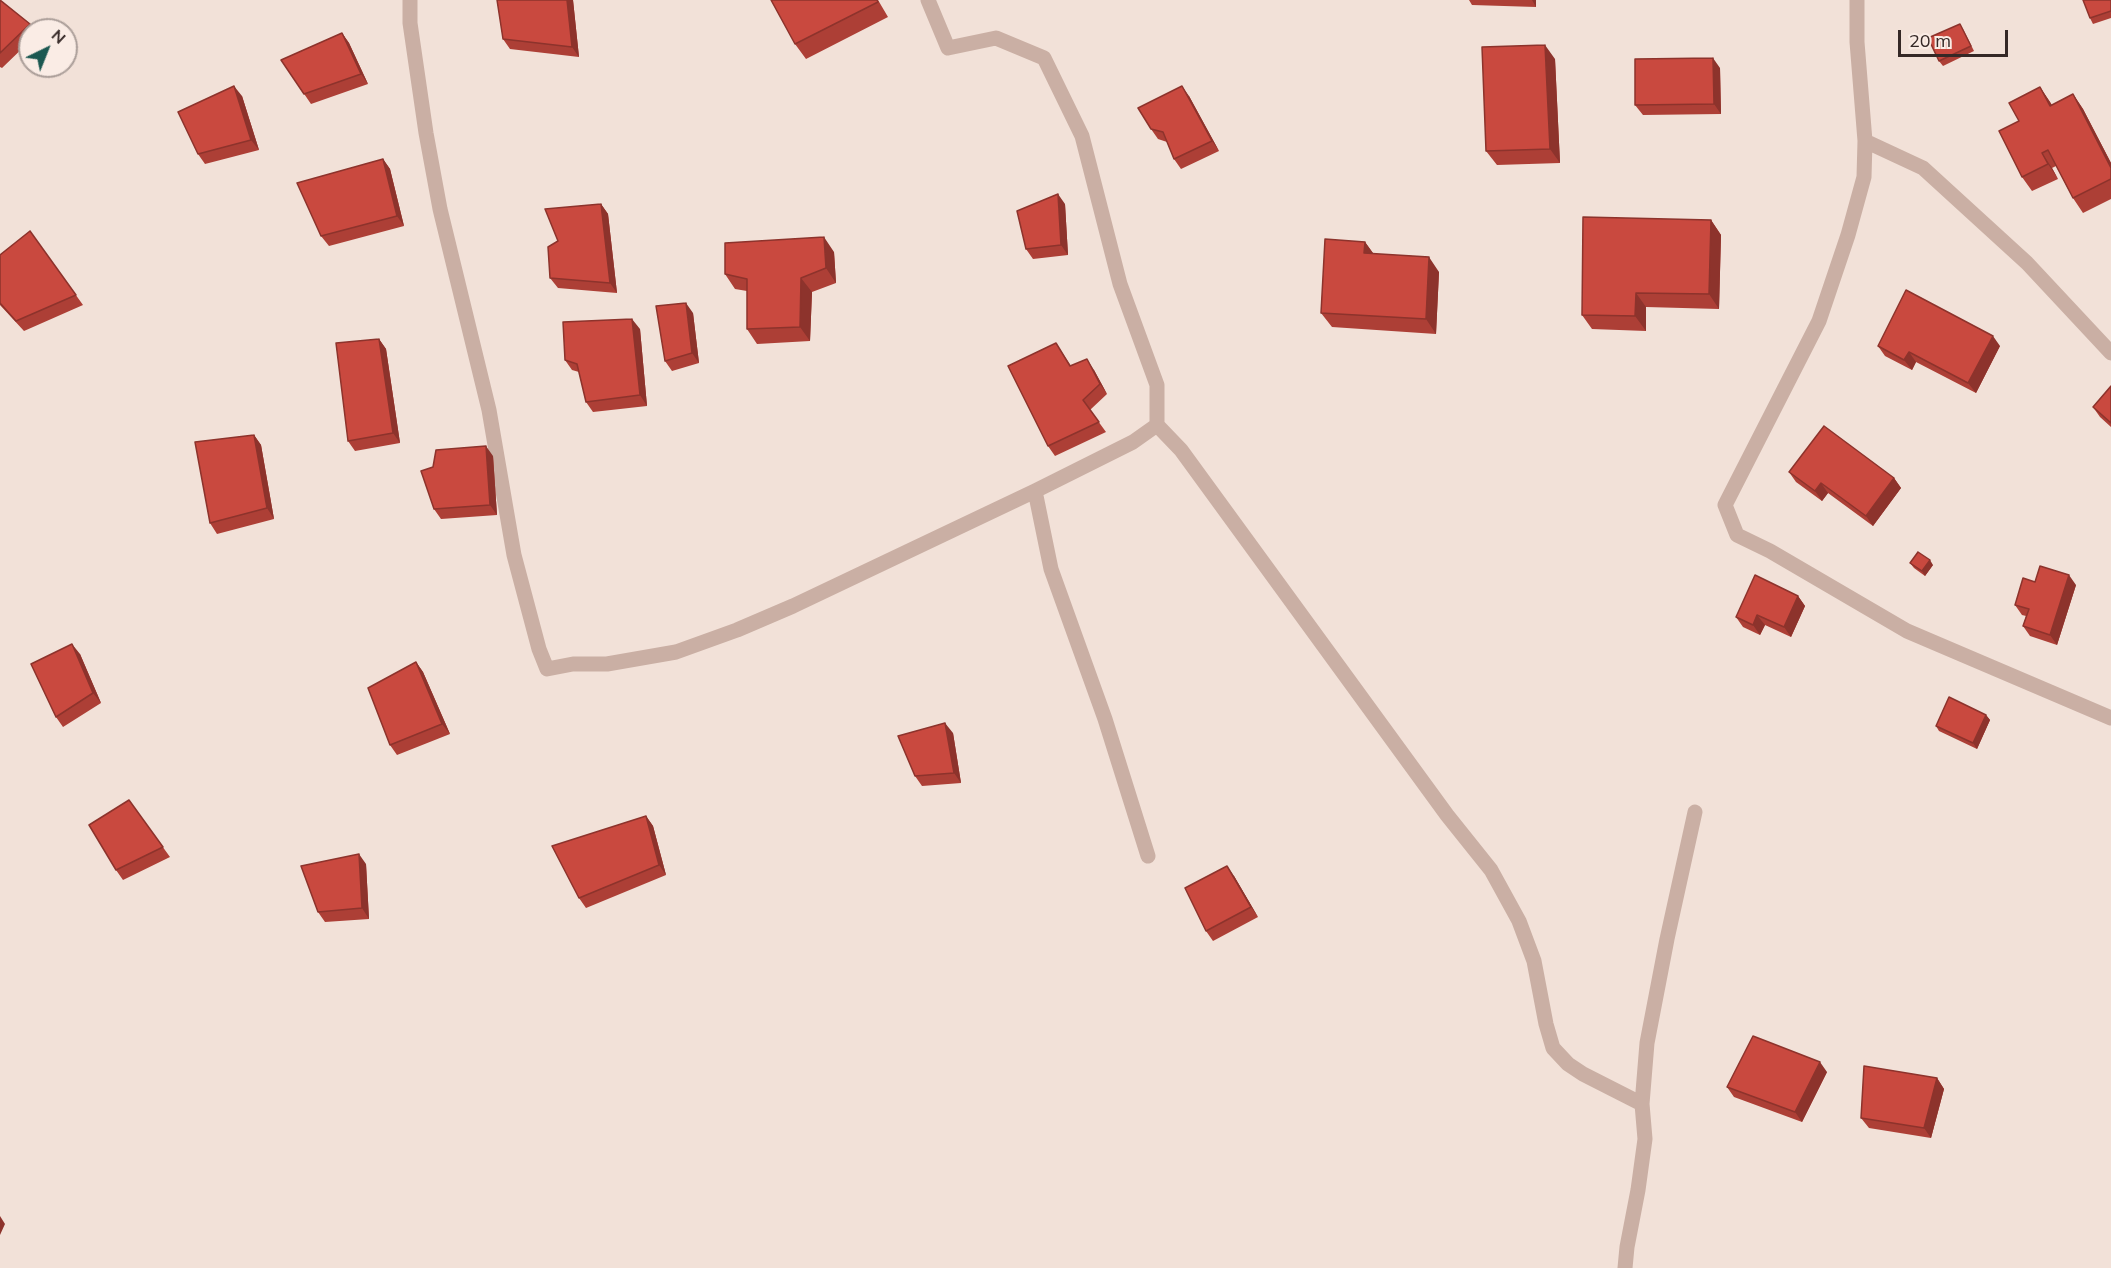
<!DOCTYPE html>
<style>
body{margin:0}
#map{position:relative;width:2111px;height:1268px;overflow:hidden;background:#f2e1d8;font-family:Mulish,sans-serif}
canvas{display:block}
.north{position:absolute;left:18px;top:18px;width:60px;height:60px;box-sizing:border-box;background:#faece5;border:2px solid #ab9e99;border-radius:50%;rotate:43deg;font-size:16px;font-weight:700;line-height:24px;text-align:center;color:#352826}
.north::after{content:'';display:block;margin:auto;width:21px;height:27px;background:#1b5851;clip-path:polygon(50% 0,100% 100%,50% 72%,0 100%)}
.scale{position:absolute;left:1898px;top:30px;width:110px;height:27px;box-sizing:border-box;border:3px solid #352826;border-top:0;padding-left:8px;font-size:18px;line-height:21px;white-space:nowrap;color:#352826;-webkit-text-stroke:4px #faece5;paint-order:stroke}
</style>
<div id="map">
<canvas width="2111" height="1268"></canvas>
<div class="north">N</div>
<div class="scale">20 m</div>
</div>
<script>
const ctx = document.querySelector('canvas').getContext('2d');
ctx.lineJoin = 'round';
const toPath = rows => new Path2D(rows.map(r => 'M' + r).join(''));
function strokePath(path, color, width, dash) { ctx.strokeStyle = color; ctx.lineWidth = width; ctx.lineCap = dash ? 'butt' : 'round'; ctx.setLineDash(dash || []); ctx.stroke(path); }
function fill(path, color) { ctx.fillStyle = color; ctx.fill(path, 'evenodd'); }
const street = toPath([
 [410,0,410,23,426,133,440,209,489,410,514,555,539,649,547,669,573,664,607,664,676,652,737,630,793,606,1035,491,1133,442,1157,425,1157,385,1120,284,1082,136,1044,58,996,38,948,48,928,0],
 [1857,0,1857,42,1865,141,1864,177,1848,235,1819,321,1725,505,1737,535,1770,551,1907,631,2111,718],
 [1865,141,1923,168,2027,263,2111,353],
 [1157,425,1181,450,1447,815,1491,870,1519,921,1534,961,1546,1024,1553,1048,1568,1064,1583,1074,1642,1104,1645,1139,1638,1190,1627,1247,1625,1268],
 [1035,491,1051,569,1105,719,1148,856],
 [1642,1104,1647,1043,1667,939,1695,812]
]);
const wall = toPath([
 [0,0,30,24,34,30,30,30,30,41,2,68,0,67],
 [497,0,573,0,579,57,510,49,503,39],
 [878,0,888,17,806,59,795,44],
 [1469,0,1536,0,1536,7,1472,5],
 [2111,0,2111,18,2093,24,2090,18],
 [1960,24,1963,29,1974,51,1943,66,1939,61],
 [342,33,349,43,368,84,311,104,281,60],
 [1555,59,1560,163,1497,165,1486,151],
 [1720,68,1721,114,1643,115,1635,105],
 [2040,87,2052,105,2073,94,2083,109,2111,163,2111,199,2083,213,2073,198,2056,166,2052,168,2058,179,2032,191,2022,177,2019,121],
 [242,96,259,150,205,164,198,154],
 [1189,96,1219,151,1181,169,1174,159,1167,142,1158,139,1151,129],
 [383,159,390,169,404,226,329,246,321,236],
 [601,204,608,214,617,293,558,288,550,278,558,241],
 [1065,204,1068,255,1033,259,1026,249],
 [1711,220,1721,235,1719,309,1646,307,1646,331,1592,329,1582,315],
 [30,231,83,305,24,331,0,305,0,255],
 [1365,242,1373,253,1439,272,1436,334,1332,327,1321,313],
 [834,252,836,283,812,292,810,341,757,344,747,329,747,291,735,289,725,274],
 [693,313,699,363,672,371,665,361],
 [640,329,647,406,593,412,586,402,579,372,572,370,565,360],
 [379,339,386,349,400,443,355,451,348,441],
 [1056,343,1071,366,1094,370,1107,394,1090,410,1106,432,1055,456,1048,446],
 [1878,346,2000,346,1976,393,1916,362,1912,370,1885,356],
 [2111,386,2111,427,2100,417,2093,407],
 [254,435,261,445,274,519,217,534,210,523],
 [493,456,497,515,441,519,434,509,433,467],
 [1789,472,1894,478,1901,488,1873,526,1828,493,1822,501,1796,482],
 [1910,563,1933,565,1925,576,1914,568],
 [2035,582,2076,585,2057,645,2030,636,2023,626,2026,616,2022,615,2015,605],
 [1798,596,1805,606,1791,637,1765,625,1760,635,1743,627,1736,617],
 [80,654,101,703,63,727,56,717],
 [416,662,423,672,450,734,397,755,390,745],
 [1986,715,1990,720,1977,749,1939,731,1936,726],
 [953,733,961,783,922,786,915,776],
 [129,800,170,857,123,880,116,870],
 [646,816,653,826,666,875,586,908,579,898],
 [366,864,369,919,325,922,318,912],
 [1234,876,1258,917,1213,941,1206,931],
 [1827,1072,1802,1122,1734,1097,1727,1087],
 [1937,1078,1944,1089,1931,1138,1869,1128,1861,1118]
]);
const shadedWall = toPath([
 [567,0,573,0,579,57,572,47],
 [1532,0,1536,0,1536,7],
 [342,33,349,43,368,84,361,74],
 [1545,45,1555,59,1560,163,1550,149],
 [1713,58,1720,68,1721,114,1714,104],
 [234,86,242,96,259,150,251,140],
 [1182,86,1189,96,1219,151,1212,141],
 [2040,87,2050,102,2060,121,2050,106],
 [2073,94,2083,109,2111,163,2111,168],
 [2042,153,2052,168,2058,179,2048,164],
 [383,159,390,169,404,226,397,216],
 [1058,194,1065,204,1068,255,1061,245],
 [601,204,608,214,617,293,610,283],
 [1711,220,1721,235,1719,309,1709,294],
 [824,237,834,252,836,283,826,268],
 [1365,242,1375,256,1364,253],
 [1429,257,1439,272,1436,334,1426,319],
 [801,278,812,292,810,341,800,327],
 [1636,293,1646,307,1646,331,1635,316],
 [686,303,693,313,699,363,692,353],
 [632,319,640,329,647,406,640,395],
 [1993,336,2000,346,1976,393,1968,383],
 [379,339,386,349,400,443,393,433],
 [1909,352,1916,362,1912,370,1904,360],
 [1087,359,1094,370,1107,394,1100,384],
 [254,435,261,445,274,519,267,508],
 [486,446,493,456,497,515,490,505],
 [1894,478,1901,488,1873,526,1866,516],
 [1821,483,1828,493,1822,501,1815,491],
 [1930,560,1933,565,1925,576,1922,571],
 [2069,575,2076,585,2057,645,2050,635],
 [1798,596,1805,606,1791,637,1784,627],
 [1757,615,1765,625,1760,635,1753,625],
 [72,644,80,654,101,703,93,693],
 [416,662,423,672,450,734,442,724],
 [1986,715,1990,720,1977,749,1973,743],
 [945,723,953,733,961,783,954,773],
 [646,816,653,826,666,875,659,865],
 [359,854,366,864,369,919,362,908],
 [1227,866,1234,876,1258,917,1251,907],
 [1820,1062,1827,1072,1802,1122,1795,1112],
 [1937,1078,1944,1089,1931,1138,1924,1128],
 [0,1216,5,1224,0,1235]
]);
const building = toPath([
 [0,0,30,24,0,53,0,0],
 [497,0,567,0,572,47,503,39,497,0],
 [771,0,877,0,878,2,795,44,771,0],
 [2083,0,2111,0,2111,11,2090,18,2083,0],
 [1960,24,1971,46,1939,61,1928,38,1960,24],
 [342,33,361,74,304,94,281,60,342,33],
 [1545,45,1550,149,1486,151,1482,47,1545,45],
 [1713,58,1714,104,1635,105,1635,59,1713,58],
 [234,86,251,140,198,154,178,112,234,86],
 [1182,86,1212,141,1174,159,1163,132,1151,129,1138,108,1182,86],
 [2040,87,2050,106,2073,94,2111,168,2111,179,2073,198,2048,150,2042,153,2048,164,2022,177,1999,131,2019,121,2009,103,2040,87],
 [383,159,397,216,321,236,297,183,383,159],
 [1058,194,1061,245,1026,249,1017,211,1058,194],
 [601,204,610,283,550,278,548,247,558,241,545,209,601,204],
 [1583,217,1711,220,1709,294,1636,293,1635,316,1582,315,1583,217],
 [30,231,76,295,16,321,0,303,0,255,30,231],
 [824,237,826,268,801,278,800,327,747,329,747,279,725,274,725,243,824,237],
 [1325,239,1365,242,1364,253,1429,257,1426,319,1321,313,1325,239],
 [1906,290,1993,336,1968,383,1909,352,1904,360,1878,346,1906,290],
 [686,303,692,353,665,361,656,306,686,303],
 [632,319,640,395,586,402,577,364,565,360,563,322,632,319],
 [379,339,393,433,348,441,336,343,379,339],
 [1056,343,1070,366,1087,359,1100,384,1083,400,1099,422,1048,446,1008,366,1056,343],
 [2111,386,2111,423,2093,407,2111,386],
 [1824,426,1894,478,1866,516,1821,483,1815,491,1789,472,1824,426],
 [254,435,267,508,210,523,195,442,254,435],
 [486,446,490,505,434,509,421,471,433,467,436,450,486,446],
 [1918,552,1930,560,1922,571,1910,563,1918,552],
 [2040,566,2069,575,2050,635,2023,626,2029,609,2015,605,2023,578,2035,582,2040,566],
 [1755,575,1798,596,1784,627,1757,615,1753,625,1736,617,1755,575],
 [72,644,93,693,56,717,31,664,72,644],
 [416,662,442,724,390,745,368,688,416,662],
 [1949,697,1986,715,1973,743,1936,726,1949,697],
 [945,723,954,773,915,776,898,736,945,723],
 [129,800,163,847,116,870,89,825,129,800],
 [646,816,659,865,579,898,552,846,646,816],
 [359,854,362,908,318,912,301,866,359,854],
 [1227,866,1251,907,1206,931,1185,888,1227,866],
 [1753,1036,1820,1062,1795,1112,1727,1087,1753,1036],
 [1864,1066,1937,1078,1924,1128,1861,1118,1864,1066]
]);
strokePath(street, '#caafa4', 15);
fill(wall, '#ad3f36');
fill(shadedWall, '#8d332c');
fill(building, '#c9493f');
strokePath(building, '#8d332c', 1.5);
</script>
